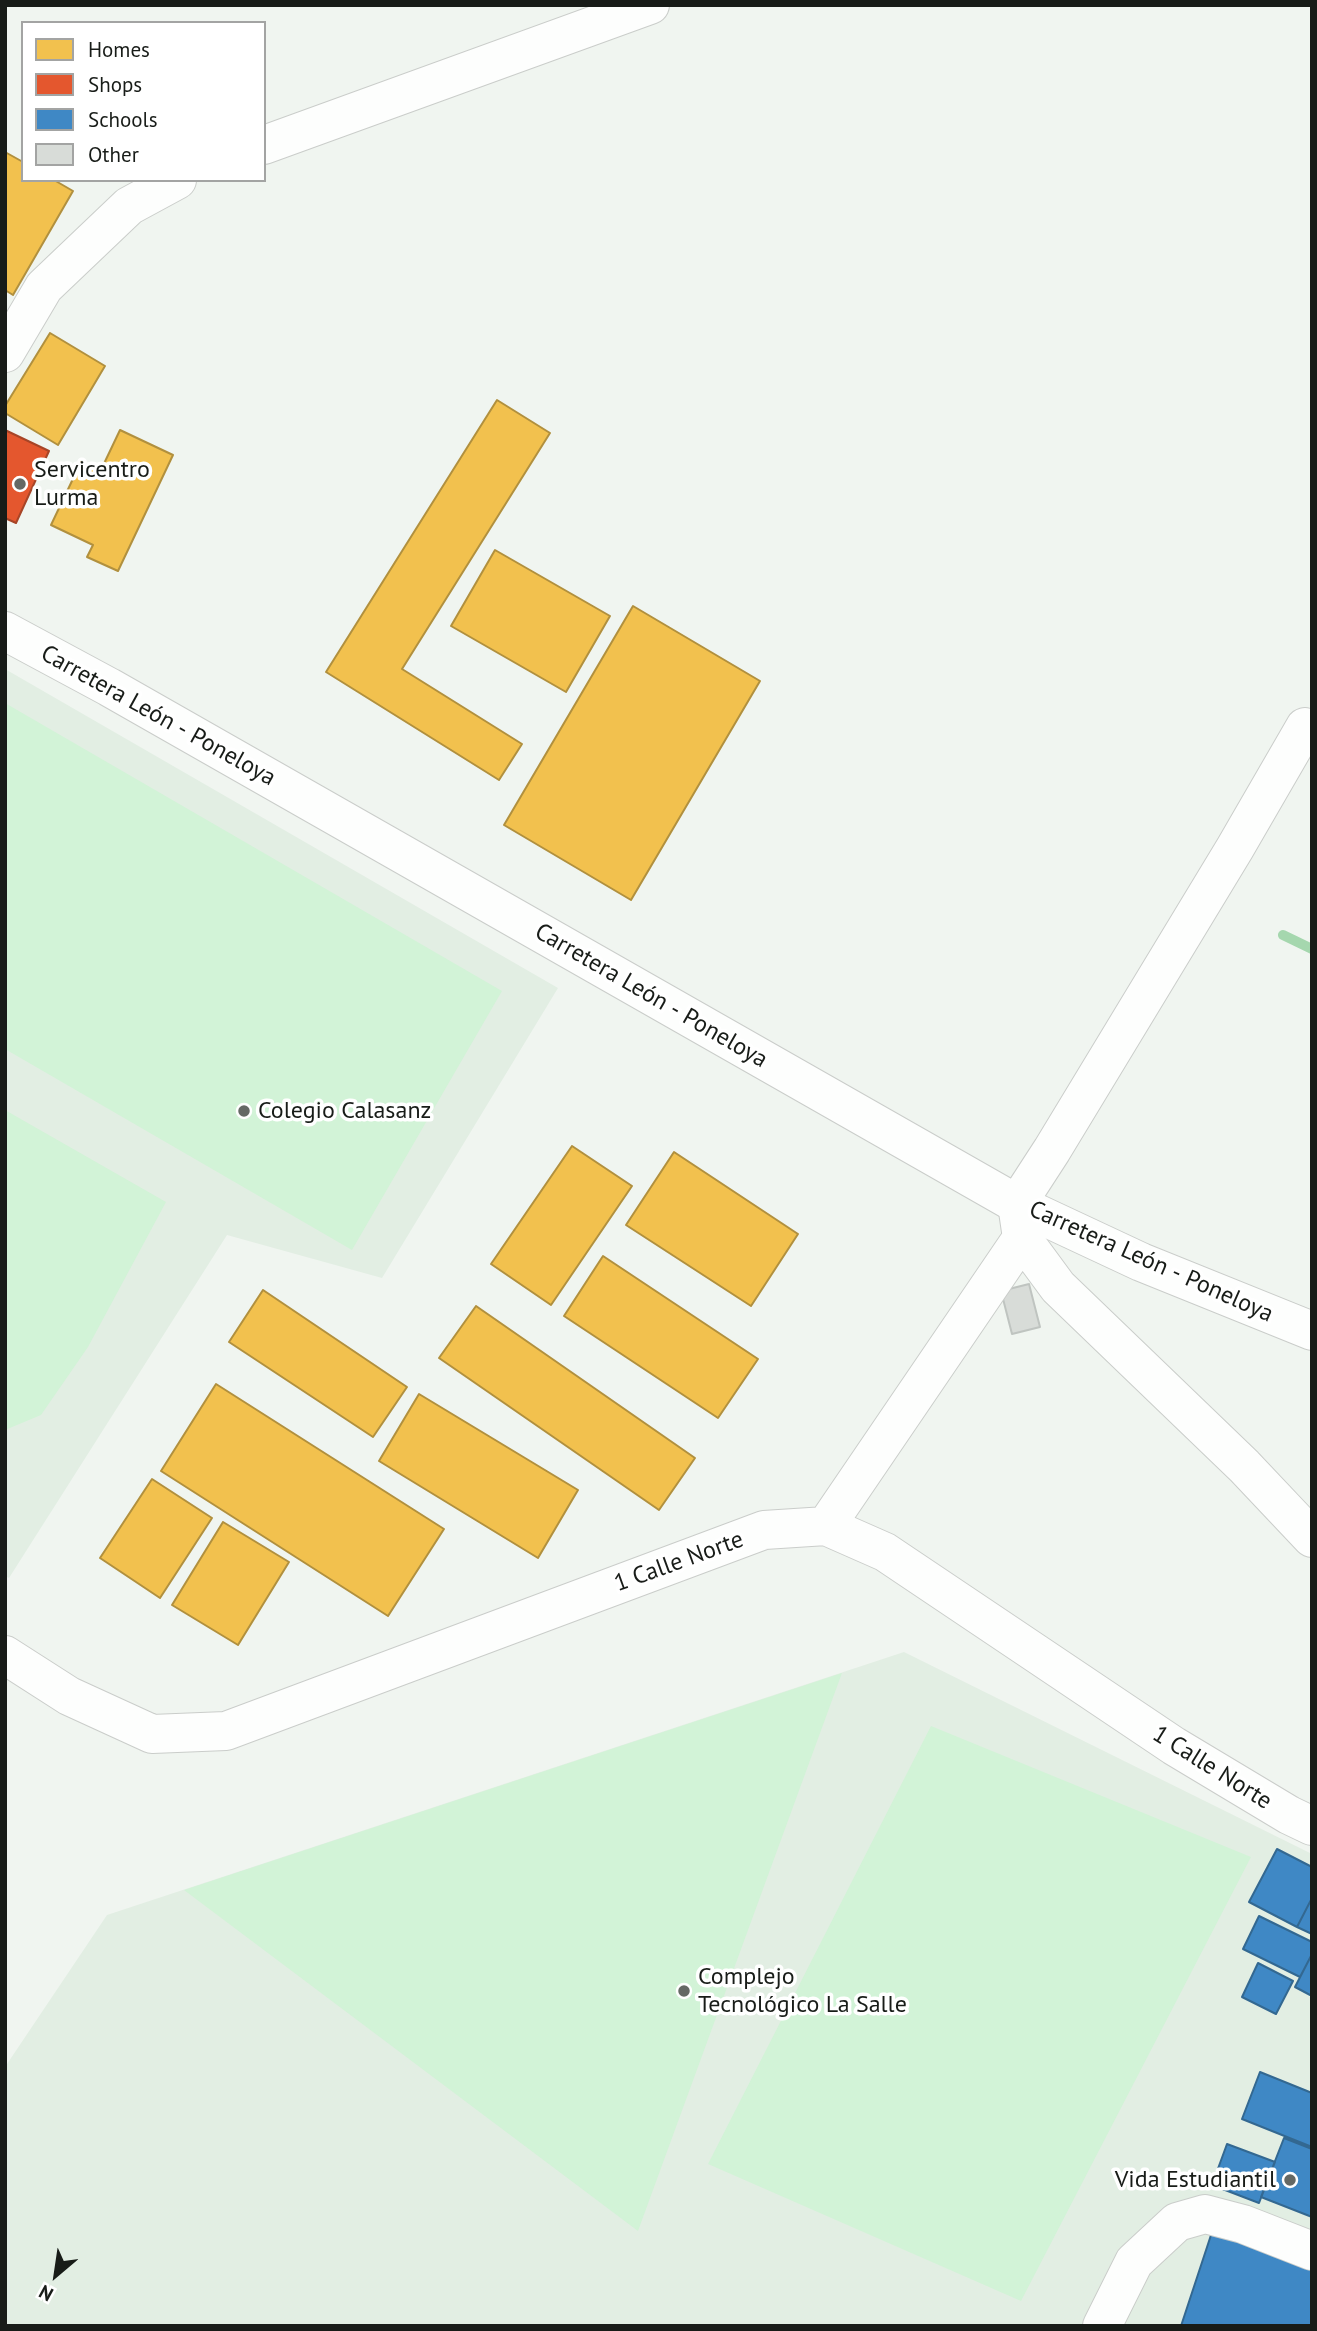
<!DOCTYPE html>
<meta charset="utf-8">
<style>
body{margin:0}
#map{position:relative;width:1317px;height:2331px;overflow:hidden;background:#f0f5f0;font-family:"PT Sans",sans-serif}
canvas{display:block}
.frame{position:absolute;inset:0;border:7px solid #181c18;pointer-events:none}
.legend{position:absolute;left:21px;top:21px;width:245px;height:161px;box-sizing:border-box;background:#fff;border:2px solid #a3a4a3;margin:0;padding:9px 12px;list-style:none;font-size:21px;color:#181c18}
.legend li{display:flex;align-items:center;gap:14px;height:35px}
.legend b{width:35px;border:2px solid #a3a4a3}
.north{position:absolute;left:21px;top:2240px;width:70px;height:70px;-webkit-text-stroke:5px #fff;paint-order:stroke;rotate:209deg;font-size:19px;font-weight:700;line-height:28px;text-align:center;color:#181c18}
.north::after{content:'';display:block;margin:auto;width:24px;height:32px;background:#181c18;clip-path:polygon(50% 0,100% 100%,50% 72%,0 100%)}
</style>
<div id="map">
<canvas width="1317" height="2331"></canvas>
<div class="frame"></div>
<ul class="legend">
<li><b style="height:19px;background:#f2c14e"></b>Homes</li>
<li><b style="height:19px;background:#e4572e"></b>Shops</li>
<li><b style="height:19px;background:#3f88c5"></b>Schools</li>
<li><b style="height:19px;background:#d8dcd8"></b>Other</li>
</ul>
<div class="north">N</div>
</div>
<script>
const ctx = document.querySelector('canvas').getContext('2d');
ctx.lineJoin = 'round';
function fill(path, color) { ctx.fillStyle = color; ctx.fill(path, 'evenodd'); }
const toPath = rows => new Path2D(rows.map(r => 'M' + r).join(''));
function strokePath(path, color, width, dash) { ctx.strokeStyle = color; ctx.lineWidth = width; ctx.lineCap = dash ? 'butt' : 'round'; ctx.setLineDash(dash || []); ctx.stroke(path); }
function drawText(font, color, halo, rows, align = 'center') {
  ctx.font = font + ' "PT Sans",sans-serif'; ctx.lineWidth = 7; ctx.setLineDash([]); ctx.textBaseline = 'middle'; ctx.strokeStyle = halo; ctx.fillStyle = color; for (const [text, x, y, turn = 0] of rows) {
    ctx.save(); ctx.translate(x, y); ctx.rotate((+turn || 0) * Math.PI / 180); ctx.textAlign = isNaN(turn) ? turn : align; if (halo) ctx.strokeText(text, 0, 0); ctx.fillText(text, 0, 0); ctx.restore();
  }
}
const built = toPath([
 [5,669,558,988,382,1278,227,1235,9,1578,5,1576],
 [904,1652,1312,1854,1312,2326,5,2326,5,2067,107,1915]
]);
const green = toPath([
 [5,703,502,991,352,1250,5,1049],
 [5,1110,166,1202,88,1347,41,1415,5,1430],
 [842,1673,638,2231,184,1890],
 [931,1726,1251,1857,1021,2301,708,2164]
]);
const homes = toPath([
 [5,152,23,162,23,180,54,180,73,191,13,295,5,290,5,152],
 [50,333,105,366,58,445,5,413,5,406,50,333],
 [497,400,550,433,402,669,522,744,499,780,326,672,497,400],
 [120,430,173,455,118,571,87,557,93,545,51,525,81,462,100,472,120,430],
 [495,550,610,616,566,692,451,626,495,550],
 [633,606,760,681,631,900,504,825,633,606],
 [572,1146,632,1186,551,1305,491,1264,572,1146],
 [674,1152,798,1234,751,1306,626,1225,674,1152],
 [603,1256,758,1359,718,1418,564,1316,603,1256],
 [263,1290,407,1387,373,1437,229,1342,263,1290],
 [476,1306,695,1458,659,1510,439,1358,476,1306],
 [216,1384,444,1529,388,1616,161,1471,216,1384],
 [419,1394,578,1490,538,1558,379,1461,419,1394],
 [152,1479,212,1518,160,1598,100,1558,152,1479],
 [223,1522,289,1562,238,1645,172,1605,223,1522]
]);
const shops = toPath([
 [5,430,49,451,16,523,5,518,5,430]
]);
const schools = toPath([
 [1277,1849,1312,1867,1312,1898,1297,1927,1249,1902,1277,1849],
 [1312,1898,1312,1934,1297,1927,1312,1898],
 [1259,1916,1312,1942,1312,1954,1300,1977,1243,1949,1259,1916],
 [1312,1954,1312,1996,1295,1987,1312,1954],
 [1258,1963,1293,1981,1276,2014,1242,1997,1258,1963],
 [1260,2072,1312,2093,1312,2147,1242,2119,1260,2072],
 [1284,2138,1312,2149,1312,2217,1261,2197,1284,2138],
 [1227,2144,1275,2162,1259,2203,1212,2185,1227,2144],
 [1212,2232,1312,2265,1312,2326,1181,2326,1212,2232]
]);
const stream = toPath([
 [1283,935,1312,949]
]);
const building = toPath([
 [1029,1284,1040,1327,1012,1334,1001,1291,1029,1284]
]);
const minor = toPath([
 [264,145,650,5],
 [5,353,44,287,129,206,177,180],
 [1305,727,1235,848,1052,1150,1017,1204,1022,1238,1058,1287,1244,1466,1312,1538],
 [826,1526,1022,1238],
 [5,1655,69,1696,152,1734,226,1731,764,1530,826,1526,885,1552,1174,1746,1289,1815,1312,1826],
 [1102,2326,1134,2262,1177,2222,1205,2214,1243,2224,1312,2251]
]);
const major = toPath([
 [5,631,109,687,1017,1204,1141,1262,1312,1331]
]);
const markers = [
 [20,484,7,"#646864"],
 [244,1111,7,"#646864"],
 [684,1991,7,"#646864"],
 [1290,2180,7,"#646864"]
];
const poiNames = [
 ["Servicentro",34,470],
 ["Lurma",34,498],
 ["Colegio Calasanz",258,1111],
 ["Complejo",698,1977],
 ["Tecnológico La Salle",698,2005],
 ["Vida Estudiantil",1276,2180,"right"]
];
const streetNames = [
 ["Carretera León - Poneloya",158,716,29],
 ["Carretera León - Poneloya",651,996,30],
 ["Carretera León - Poneloya",1151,1262,24],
 ["1 Calle Norte",679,1562,-20],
 ["1 Calle Norte",1212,1768,32]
];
fill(built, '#e2eee3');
fill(green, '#d2f3d7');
fill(homes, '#f2c14e');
strokePath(homes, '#b1903e', 2);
fill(shops, '#e4572e');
strokePath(shops, '#a74527', 2);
fill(schools, '#3f88c5');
strokePath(schools, '#336891', 2);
strokePath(stream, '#a5d7ae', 10);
fill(building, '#d8dcd8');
strokePath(building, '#bfc4c0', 2);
strokePath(minor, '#cacdca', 40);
strokePath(major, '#cacdca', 40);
strokePath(minor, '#fdfefd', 38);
strokePath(major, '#fdfefd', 38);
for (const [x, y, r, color] of markers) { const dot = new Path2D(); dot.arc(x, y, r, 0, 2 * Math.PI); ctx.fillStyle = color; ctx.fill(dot); strokePath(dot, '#fff', 2.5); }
drawText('24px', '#181c18', '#fff', poiNames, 'left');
drawText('24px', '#181c18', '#fff', streetNames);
</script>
